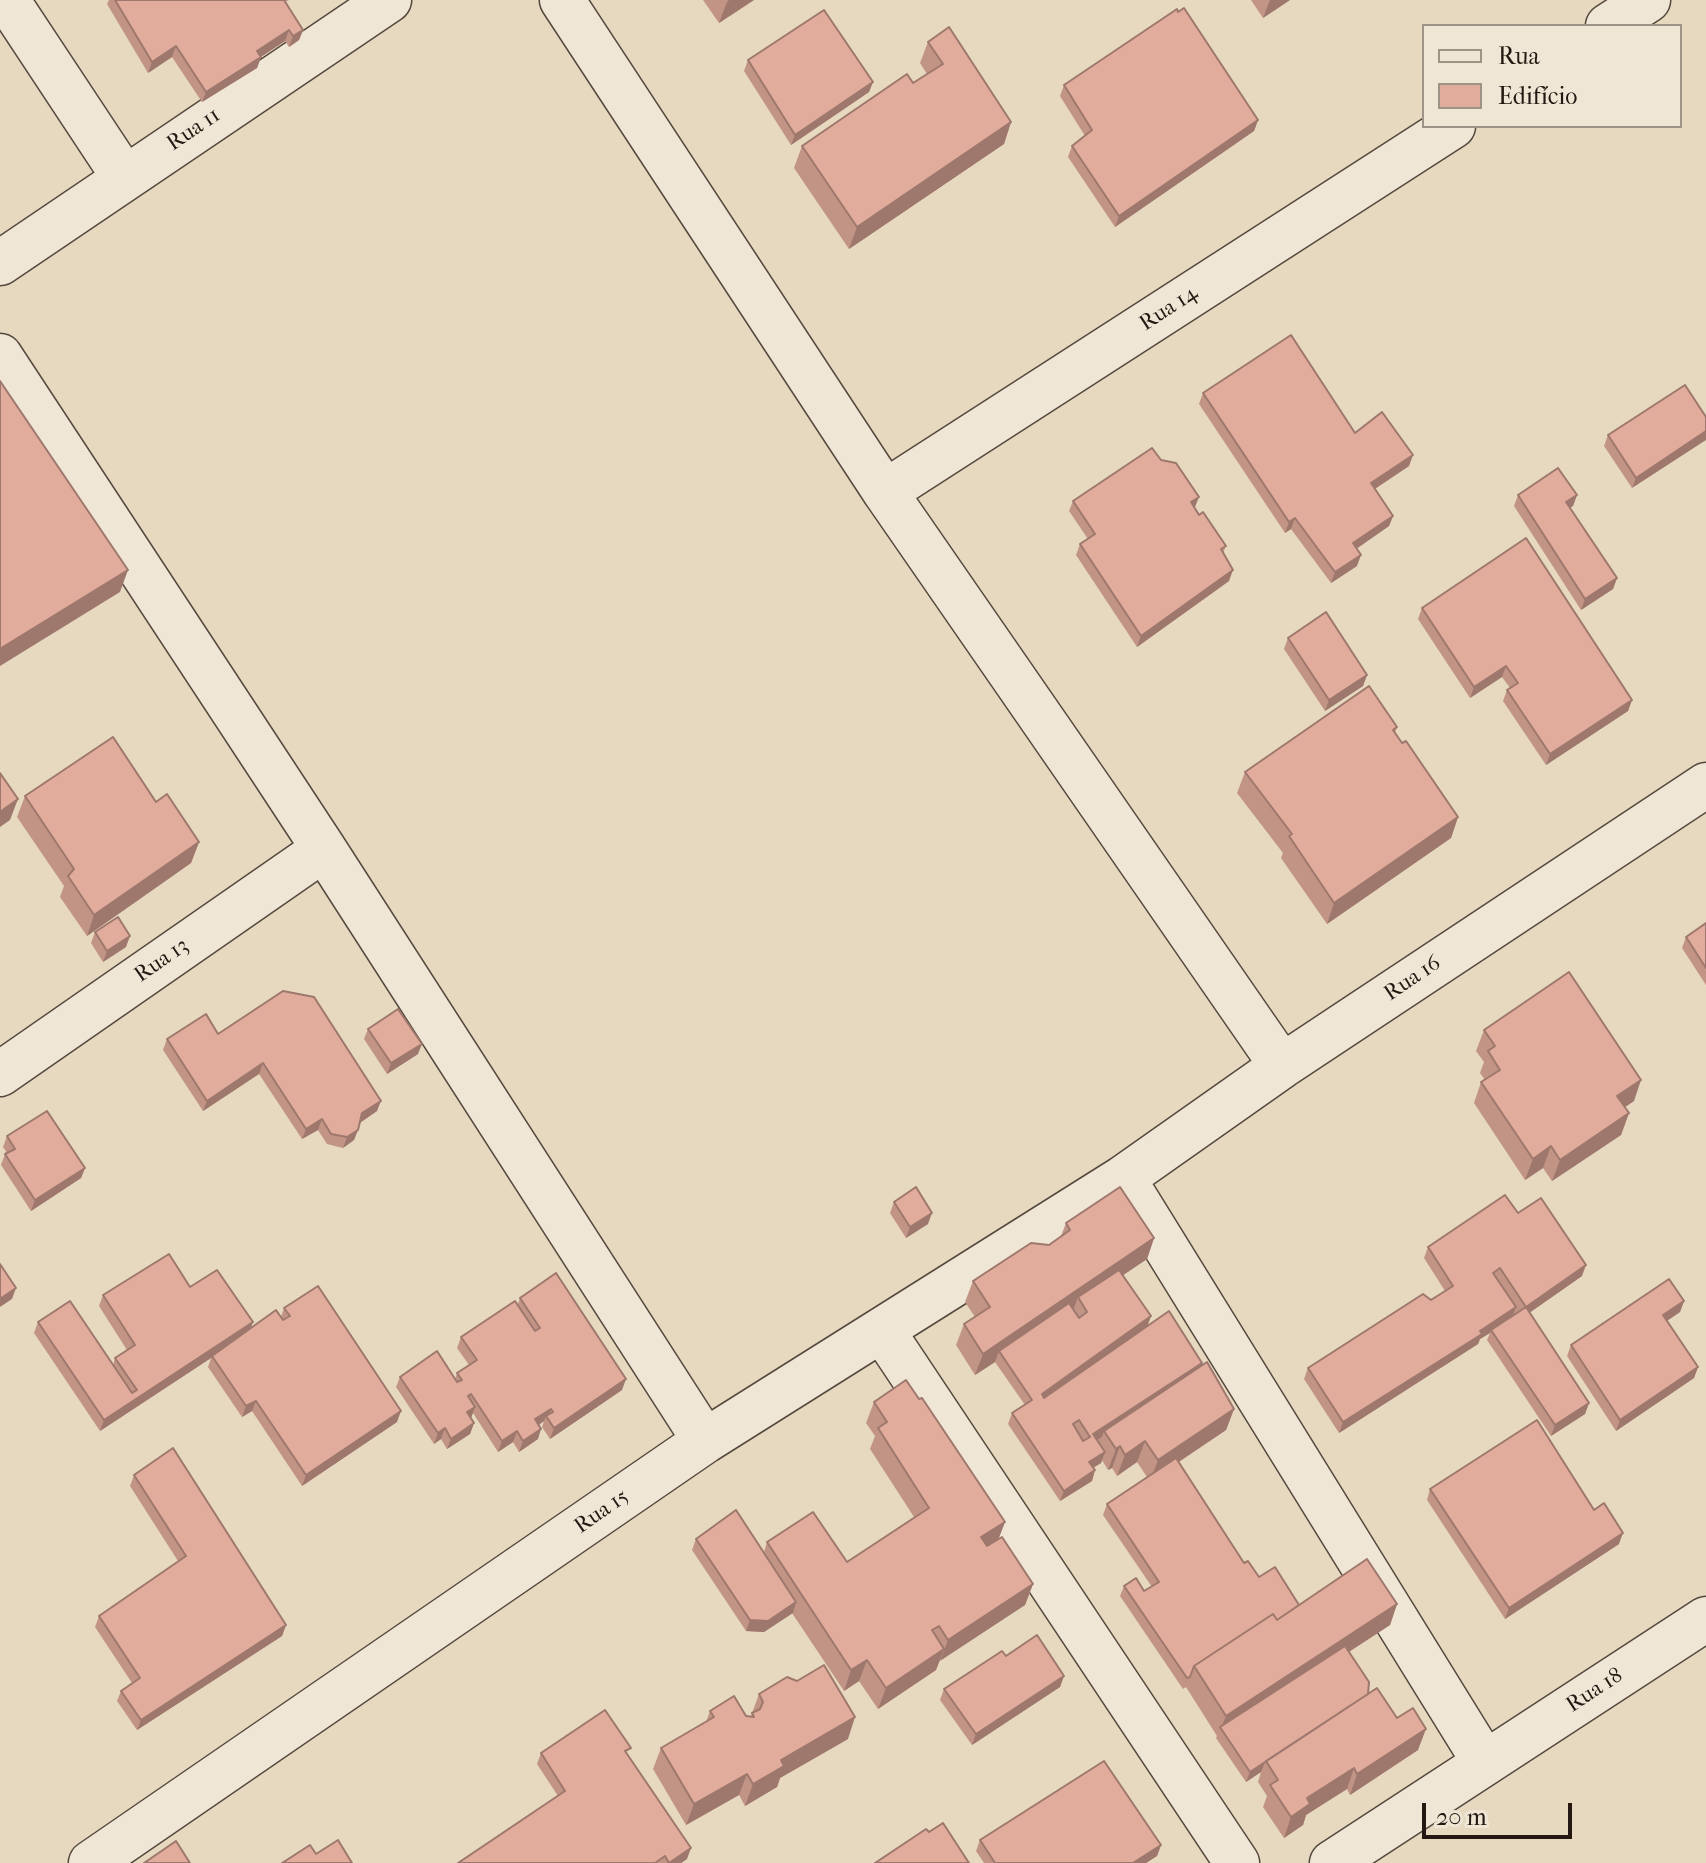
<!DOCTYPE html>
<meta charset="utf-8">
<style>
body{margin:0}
#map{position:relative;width:1706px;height:1863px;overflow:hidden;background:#e6d9c0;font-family:"IM FELL French Canon",serif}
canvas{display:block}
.legend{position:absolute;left:1422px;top:24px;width:260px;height:104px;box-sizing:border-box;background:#efe6d6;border:2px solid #9e9387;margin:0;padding:10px 14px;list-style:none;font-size:24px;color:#251711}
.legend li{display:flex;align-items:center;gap:16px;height:40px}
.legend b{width:40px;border:2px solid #9e9387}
.scale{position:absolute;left:1422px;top:1803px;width:150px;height:36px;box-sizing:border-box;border:4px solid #251711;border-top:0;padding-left:10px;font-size:24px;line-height:28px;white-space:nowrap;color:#251711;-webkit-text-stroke:6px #efe6d6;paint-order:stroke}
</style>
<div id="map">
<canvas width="1706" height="1863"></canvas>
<ul class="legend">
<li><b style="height:10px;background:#efe6d6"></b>Rua</li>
<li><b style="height:22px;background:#e2ac9c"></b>Edifício</li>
</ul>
<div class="scale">20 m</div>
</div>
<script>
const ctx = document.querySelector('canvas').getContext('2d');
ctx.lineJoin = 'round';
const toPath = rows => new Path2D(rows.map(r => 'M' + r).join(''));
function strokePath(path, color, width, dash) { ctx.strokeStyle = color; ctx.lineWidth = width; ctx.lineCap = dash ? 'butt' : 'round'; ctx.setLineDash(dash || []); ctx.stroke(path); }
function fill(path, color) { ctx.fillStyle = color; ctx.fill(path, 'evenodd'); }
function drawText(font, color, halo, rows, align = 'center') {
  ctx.font = font + ' "IM FELL French Canon",serif'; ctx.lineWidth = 6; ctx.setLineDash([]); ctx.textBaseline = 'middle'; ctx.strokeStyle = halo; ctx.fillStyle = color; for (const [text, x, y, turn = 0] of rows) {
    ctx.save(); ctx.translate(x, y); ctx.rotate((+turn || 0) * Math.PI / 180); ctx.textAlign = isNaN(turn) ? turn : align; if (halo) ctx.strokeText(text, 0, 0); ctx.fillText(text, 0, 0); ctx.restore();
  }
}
const minor = toPath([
 [7,0,124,177],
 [562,0,885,492,1282,1066],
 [1608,26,1648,0],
 [0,263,389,0],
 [0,356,324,849,705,1441],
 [885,492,1453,126],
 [0,1074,324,849],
 [1123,1178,1485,1763],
 [882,1330,1237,1863],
 [91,1863,705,1441,1123,1178,1282,1066,1706,785],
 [1332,1863,1706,1619]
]);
const wall = toPath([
 [109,0,289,0,285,2,303,30,299,40,289,47,285,41,261,57,257,68,202,102,172,57,148,73,107,4],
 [703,0,754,0,719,23],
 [1251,0,1290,0,1263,18],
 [1178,12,1258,120,1254,131,1115,227,1068,157,1072,146,1085,136,1060,96,1064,85],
 [928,42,1011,122,1004,144,849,249,794,168,802,146,927,74,920,63],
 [748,60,873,82,869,92,791,145,744,71],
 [1685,385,1632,488,1604,446,1608,435],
 [1203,393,1355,433,1409,466,1375,489,1393,516,1389,526,1357,548,1357,566,1331,583,1291,529,1285,533,1199,404],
 [1518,495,1577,495,1573,506,1569,508,1617,578,1613,589,1581,610,1514,506],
 [1073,501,1195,507,1195,508,1226,546,1223,553,1229,581,1137,647,1076,555,1080,544,1088,539,1069,511],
 [1422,608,1632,700,1628,711,1546,765,1503,701,1507,690,1510,688,1502,677,1470,698,1418,619],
 [1288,638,1367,675,1363,686,1325,711,1284,649],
 [1397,727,1395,733,1402,743,1458,817,1451,838,1327,924,1281,858,1283,853,1237,793,1245,772],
 [25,796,156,802,199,842,191,863,87,936,60,897,64,886,17,817],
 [1706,923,1706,985,1682,948,1686,937],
 [95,932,126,947,103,962,91,943],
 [368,1029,418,1054,387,1074,364,1039],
 [1484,1030,1634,1101,1625,1107,1629,1113,1621,1135,1552,1181,1543,1168,1525,1180,1474,1103,1481,1082,1485,1080,1480,1073,1484,1062,1476,1051],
 [218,1034,377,1111,360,1123,354,1140,343,1148,327,1144,318,1130,302,1139,259,1074,203,1111,163,1050,167,1039],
 [7,1136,85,1168,81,1178,31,1211,1,1165,5,1154,7,1153,3,1147],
 [894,1202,928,1224,906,1238,890,1213],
 [1518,1213,1582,1276,1529,1313,1589,1403,1585,1414,1551,1436,1487,1340,1490,1333,1480,1339,1478,1344,1339,1433,1304,1379,1308,1368,1445,1291,1424,1258,1428,1247],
 [1066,1223,1154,1238,1147,1259,1123,1275,1151,1316,1147,1327,1202,1363,1200,1367,1234,1409,1226,1430,1179,1462,1244,1563,1259,1577,1299,1605,1397,1604,1390,1625,1349,1652,1368,1694,1418,1750,1350,1795,1347,1789,1306,1815,1303,1825,1284,1838,1263,1807,1267,1796,1258,1782,1261,1772,1246,1782,1216,1738,1217,1736,1186,1687,1183,1689,1120,1596,1124,1586,1144,1591,1152,1587,1103,1515,1107,1504,1147,1477,1137,1462,1117,1476,1112,1468,1108,1470,1102,1460,1101,1463,1093,1467,1095,1470,1092,1481,1060,1501,1008,1424,1012,1413,1025,1405,995,1362,975,1375,956,1345,964,1324,975,1317,965,1302,973,1281,1049,1245,1061,1236],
 [190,1287,250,1329,281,1317,284,1308,397,1422,302,1486,252,1411,242,1417,208,1367,211,1358,100,1431,34,1333,38,1322,113,1365,115,1358,127,1350,99,1306,103,1295],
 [520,1298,622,1390,550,1439,542,1427,544,1421,539,1425,538,1439,519,1452,513,1442,498,1452,473,1413,471,1418,474,1423,470,1434,447,1449,441,1439,434,1444,396,1387,400,1377,455,1379,457,1373,469,1365,457,1348,461,1337,518,1304],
 [1684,1301,1680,1312,1667,1321,1698,1367,1694,1378,1616,1431,1567,1356,1571,1345],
 [874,1402,1005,1522,998,1539,1033,1584,1025,1605,940,1660,936,1670,878,1709,859,1681,844,1691,792,1613,764,1632,746,1631,692,1550,696,1539,764,1552,767,1542,847,1562,914,1517,870,1449,875,1436,866,1423],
 [134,1475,286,1625,282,1636,137,1730,117,1701,121,1691,132,1683,95,1627,99,1616,178,1561,130,1486],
 [1430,1489,1594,1510,1619,1544,1505,1619,1427,1500],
 [1006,1656,1064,1676,1060,1687,972,1745,940,1700,944,1689],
 [759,1694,848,1739,780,1778,777,1787,745,1806,739,1795,686,1825,653,1769,661,1748,706,1722,710,1711,751,1716],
 [541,1753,628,1755,687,1859,681,1863,458,1863,558,1796,537,1764],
 [980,1840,1161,1845,1157,1856,1146,1863,984,1863,976,1851]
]);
const shadedWall = toPath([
 [729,0,754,0,719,23,727,2],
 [1270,0,1290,0,1263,18],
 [289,30,285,41,256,60,261,57,257,68,202,102,206,92,257,51],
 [303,30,299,40,289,47,293,36],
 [176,46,172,57,148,73,152,62],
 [873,82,869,92,791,145,795,135],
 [1258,120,1254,131,1115,227,1119,216],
 [1011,122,1004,144,849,249,857,227],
 [1706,431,1706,440,1632,488,1636,478],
 [1413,455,1409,466,1367,494,1371,483],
 [1577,495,1573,506,1562,513,1566,502],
 [1199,497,1195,507,1187,513,1191,502],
 [1393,516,1389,526,1349,554,1353,543],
 [1295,518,1291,529,1285,533,1289,522],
 [1361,555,1357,566,1331,583,1335,572],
 [128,570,120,592,0,666,0,649],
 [1233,570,1229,581,1137,647,1141,636],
 [1617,578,1613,589,1581,610,1585,599],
 [1506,666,1502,677,1470,698,1474,687],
 [1367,675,1363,686,1325,711,1329,700],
 [1632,700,1628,711,1546,765,1550,754],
 [18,799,10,820,0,827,0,812],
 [1458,817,1451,838,1327,924,1334,903],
 [199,842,191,863,87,936,94,915],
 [130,936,126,947,103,962,107,951],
 [422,1044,418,1054,387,1074,391,1063],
 [263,1063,259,1074,203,1111,207,1101],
 [1641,1080,1634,1101,1610,1117,1617,1096],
 [381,1101,377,1111,358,1124,362,1113],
 [1629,1113,1621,1135,1552,1181,1560,1160],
 [322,1119,318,1130,302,1139,306,1129],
 [358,1130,354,1140,343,1148,347,1137],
 [1551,1146,1543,1168,1525,1180,1533,1159],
 [85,1168,81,1178,31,1211,35,1200],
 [932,1213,928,1224,906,1238,910,1227],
 [1154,1238,1147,1259,1082,1303,1078,1297,1074,1308,1003,1357,999,1351,995,1362,975,1375,983,1354],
 [1586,1265,1582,1276,1522,1318,1526,1307],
 [16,1288,12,1299,0,1307,0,1299],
 [1684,1301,1680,1312,1659,1326,1663,1315],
 [1516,1307,1512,1318,1491,1330,1490,1333,1480,1339,1478,1344,1339,1433,1343,1422],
 [1151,1316,1147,1327,1038,1405,1042,1394],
 [253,1322,249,1333,100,1431,104,1420],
 [1202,1363,1198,1373,1104,1431,1102,1437,1089,1445,1093,1434],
 [1698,1367,1694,1378,1616,1431,1620,1420],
 [626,1379,622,1390,550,1439,554,1428],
 [256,1401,252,1411,242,1417,246,1406],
 [1589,1403,1585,1414,1551,1436,1555,1425],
 [475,1407,471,1418,467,1412],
 [551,1409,548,1418,546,1416,544,1421,531,1430,535,1419],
 [1234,1409,1226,1430,1150,1481,1158,1460],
 [401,1411,397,1422,302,1486,306,1475],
 [474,1423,470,1434,447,1449,451,1439],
 [445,1428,441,1439,434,1444,438,1433],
 [541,1429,538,1439,519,1452,523,1441],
 [517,1431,513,1442,498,1452,502,1441],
 [1145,1441,1137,1462,1117,1476,1125,1455],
 [1120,1446,1112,1468,1108,1470,1116,1449],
 [1105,1452,1101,1463,1085,1473,1089,1462],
 [1095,1470,1092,1481,1060,1501,1064,1491],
 [1005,1522,997,1543,973,1558,981,1537],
 [1623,1533,1619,1544,1505,1619,1509,1608],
 [1033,1584,1025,1605,940,1661,948,1640],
 [796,1602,793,1613,764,1632,746,1631,750,1620],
 [1397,1604,1390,1625,1224,1733,1221,1728,1226,1716],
 [286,1625,282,1636,137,1730,141,1720],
 [944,1649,936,1670,878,1709,886,1688],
 [867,1660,859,1681,844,1691,851,1670],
 [1064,1676,1060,1687,972,1745,976,1734],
 [855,1717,848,1739,780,1778,777,1787,745,1806,753,1784,781,1760],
 [1426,1729,1418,1750,1350,1795,1357,1774],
 [1265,1762,1261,1772,1246,1782,1250,1772],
 [1354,1768,1347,1789,1306,1815,1303,1825,1284,1838,1291,1817,1307,1798],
 [747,1774,739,1795,686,1825,694,1804],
 [1161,1845,1157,1856,1146,1863,1133,1863],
 [691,1848,687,1859,681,1863,669,1863]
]);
const building = toPath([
 [115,0,284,0,303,30,293,36,289,30,257,51,261,57,206,92,176,46,152,62,115,0],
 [1184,8,1258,120,1119,216,1072,146,1092,130,1064,85,1177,9,1178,12,1184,8],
 [824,10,873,82,795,135,748,60,824,10],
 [949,27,1011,122,857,227,802,146,907,74,913,83,943,64,928,42,949,27],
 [1291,335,1355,433,1382,412,1413,455,1371,483,1393,516,1353,543,1361,555,1335,572,1295,518,1289,522,1203,393,1291,335],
 [0,381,128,570,0,649,0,381],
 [1685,385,1706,417,1706,431,1636,478,1608,435,1685,385],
 [1152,448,1161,460,1176,463,1199,497,1191,502,1199,515,1203,512,1226,546,1221,549,1233,570,1141,636,1080,544,1095,534,1073,501,1152,448],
 [1558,468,1577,495,1566,502,1617,578,1585,599,1518,495,1558,468],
 [1526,538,1632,700,1550,754,1507,690,1518,683,1506,666,1474,687,1422,608,1526,538],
 [1326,612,1367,675,1329,700,1288,638,1326,612],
 [1369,686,1397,727,1393,730,1402,743,1406,741,1458,817,1334,903,1289,836,1292,834,1245,772,1369,686],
 [113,737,156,802,167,794,199,842,94,915,68,876,74,869,25,796,113,737],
 [0,773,18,799,0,812,0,773],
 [118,917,130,936,107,951,95,932,118,917],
 [1706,923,1706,968,1686,937,1706,923],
 [1569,972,1641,1080,1617,1096,1629,1113,1560,1160,1551,1146,1533,1159,1481,1082,1500,1070,1488,1051,1495,1046,1484,1030,1569,972],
 [283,991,314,997,381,1101,362,1113,358,1130,347,1137,331,1134,322,1119,306,1129,263,1063,207,1101,167,1039,206,1014,218,1034,283,991],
 [398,1009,422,1044,391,1063,368,1029,398,1009],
 [47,1111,85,1168,35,1200,5,1154,15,1149,7,1136,47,1111],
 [916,1187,932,1213,910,1227,894,1202,916,1187],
 [1120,1187,1154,1238,983,1354,964,1324,990,1307,973,1281,1031,1243,1049,1245,1070,1230,1066,1223,1120,1187],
 [1505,1195,1518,1213,1541,1198,1586,1265,1526,1307,1500,1268,1493,1273,1516,1307,1480,1331,1482,1334,1343,1422,1308,1368,1423,1294,1431,1300,1453,1286,1428,1247,1505,1195],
 [169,1254,190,1287,217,1270,253,1322,104,1420,38,1322,70,1301,132,1393,137,1390,115,1358,135,1345,103,1295,169,1254],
 [0,1264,16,1288,0,1299,0,1264],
 [1119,1270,1151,1316,1042,1394,1044,1398,1169,1311,1202,1363,1093,1434,1105,1452,1089,1462,1095,1470,1064,1491,1012,1413,1032,1400,999,1351,1069,1303,1079,1318,1087,1312,1078,1297,1119,1270],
 [1079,1420,1090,1437,1083,1441,1073,1424,1079,1420],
 [556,1273,626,1379,554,1428,546,1416,553,1412,551,1409,535,1419,541,1429,523,1441,517,1431,502,1441,471,1394,468,1396,475,1407,467,1412,474,1423,451,1439,445,1428,438,1433,400,1377,437,1351,457,1382,462,1380,457,1373,477,1360,461,1337,515,1301,535,1331,540,1328,520,1298,556,1273],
 [1669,1279,1684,1301,1663,1315,1698,1367,1620,1420,1571,1345,1669,1279],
 [318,1286,401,1411,306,1475,256,1401,246,1406,212,1356,276,1310,283,1320,290,1316,284,1308,318,1286],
 [1526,1307,1589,1403,1555,1425,1491,1330,1526,1307],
 [1207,1362,1234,1409,1158,1460,1145,1441,1125,1455,1120,1446,1116,1449,1104,1431,1207,1362],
 [906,1380,919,1399,922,1398,1005,1522,981,1537,987,1546,1002,1537,1033,1584,948,1640,939,1626,932,1630,944,1649,886,1688,867,1660,851,1670,767,1542,813,1512,847,1562,929,1508,878,1428,887,1422,874,1402,906,1380],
 [1537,1420,1594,1510,1604,1503,1623,1533,1509,1608,1430,1489,1537,1420],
 [173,1448,286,1625,141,1720,121,1691,140,1678,99,1616,186,1556,134,1475,173,1448],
 [1176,1458,1244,1563,1248,1561,1259,1577,1275,1567,1299,1605,1277,1620,1273,1614,1194,1666,1190,1677,1187,1678,1124,1586,1136,1578,1144,1591,1159,1582,1107,1504,1176,1458],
 [736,1510,796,1602,768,1621,750,1620,696,1539,736,1510],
 [1367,1559,1397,1604,1226,1716,1194,1666,1273,1614,1277,1620,1367,1559],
 [1037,1635,1064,1676,976,1734,944,1689,1002,1651,1006,1656,1037,1635],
 [1345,1646,1369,1682,1368,1694,1250,1772,1220,1727,1345,1646],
 [824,1665,855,1717,781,1760,784,1766,753,1784,747,1774,694,1804,661,1748,714,1717,710,1711,734,1696,746,1716,754,1717,752,1713,760,1709,763,1702,759,1694,787,1677,797,1681,824,1665],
 [1377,1688,1397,1718,1413,1708,1426,1729,1357,1774,1354,1768,1307,1798,1310,1804,1291,1817,1270,1785,1278,1780,1266,1761,1377,1688],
 [605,1710,631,1748,625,1751,691,1848,669,1863,665,1856,655,1863,458,1863,565,1791,541,1753,605,1710],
 [1104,1761,1161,1845,1133,1863,995,1863,980,1840,1104,1761],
 [943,1823,969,1863,875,1863,926,1829,929,1832,943,1823],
 [338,1840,352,1863,282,1863,310,1845,316,1854,338,1840],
 [176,1841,190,1863,144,1863,176,1841]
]);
const streetNames = [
 ["Rua 11",194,130,-34],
 ["Rua 14",1169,309,-33],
 ["Rua 13",162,961,-35],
 ["Rua 16",1413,979,-34],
 ["Rua 15",602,1512,-35],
 ["Rua 18",1595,1691,-33]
];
strokePath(minor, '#55483d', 47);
strokePath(minor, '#efe6d6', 44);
fill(wall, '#c29486');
fill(shadedWall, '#9e786d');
fill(building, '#e2ac9c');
strokePath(building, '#9e786d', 2);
drawText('22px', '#251711', '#efe6d6', streetNames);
</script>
